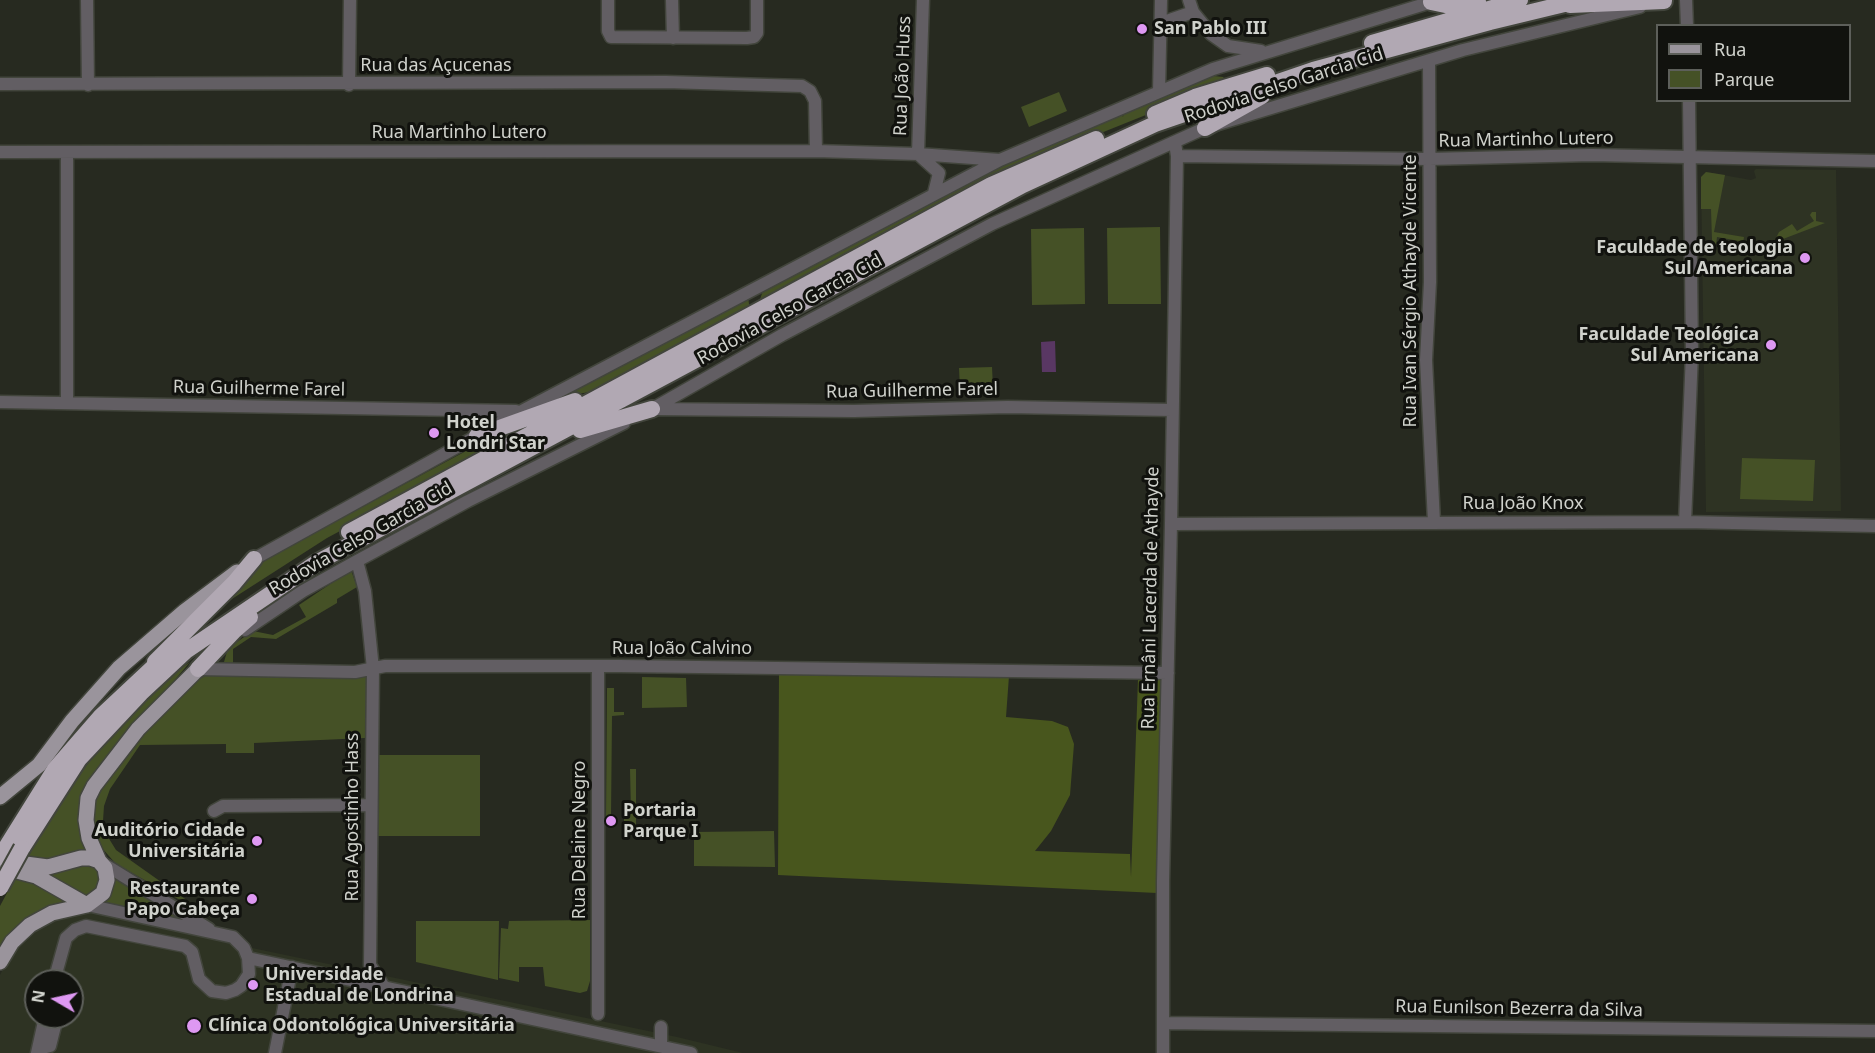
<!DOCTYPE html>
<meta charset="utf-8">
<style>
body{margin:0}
#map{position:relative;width:1875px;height:1053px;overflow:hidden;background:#272a20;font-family:"Noto Sans",sans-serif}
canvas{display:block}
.legend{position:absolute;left:1656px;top:24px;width:195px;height:78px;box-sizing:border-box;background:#11120e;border:2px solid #5d5f5a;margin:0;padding:8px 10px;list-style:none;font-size:18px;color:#d0d2cc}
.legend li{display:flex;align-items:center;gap:12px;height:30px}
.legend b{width:30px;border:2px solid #5d5f5a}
.north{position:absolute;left:24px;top:969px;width:60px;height:60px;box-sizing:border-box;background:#11120e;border:2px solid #5d5f5a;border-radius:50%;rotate:279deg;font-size:16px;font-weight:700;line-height:24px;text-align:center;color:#d0d2cc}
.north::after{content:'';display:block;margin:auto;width:21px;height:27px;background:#de98f2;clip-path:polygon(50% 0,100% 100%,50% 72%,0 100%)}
</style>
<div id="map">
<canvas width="1875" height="1053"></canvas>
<ul class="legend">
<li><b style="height:8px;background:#9a949c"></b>Rua</li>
<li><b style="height:16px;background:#455126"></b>Parque</li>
</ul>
<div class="north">N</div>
</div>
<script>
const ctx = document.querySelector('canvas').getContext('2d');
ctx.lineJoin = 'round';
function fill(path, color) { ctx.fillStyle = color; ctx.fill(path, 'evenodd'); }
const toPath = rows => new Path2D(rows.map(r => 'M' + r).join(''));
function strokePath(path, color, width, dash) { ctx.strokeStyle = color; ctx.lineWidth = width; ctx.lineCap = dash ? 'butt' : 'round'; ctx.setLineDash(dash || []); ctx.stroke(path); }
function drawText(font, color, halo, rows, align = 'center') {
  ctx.font = font + ' "Noto Sans",sans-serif'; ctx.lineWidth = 6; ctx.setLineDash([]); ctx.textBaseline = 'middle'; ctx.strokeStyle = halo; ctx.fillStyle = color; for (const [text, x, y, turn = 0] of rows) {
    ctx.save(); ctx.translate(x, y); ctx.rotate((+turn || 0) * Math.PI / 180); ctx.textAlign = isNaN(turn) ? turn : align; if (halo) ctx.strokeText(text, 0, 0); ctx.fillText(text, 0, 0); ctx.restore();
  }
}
const built = toPath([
 [1756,169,1836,170,1841,511,1706,512,1701,177,1706,172,1751,180,1756,178,1754,171],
 [83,913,101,913,233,944,677,1037,743,1053,0,1053,0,975,4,967,17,947,46,923],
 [36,981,72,981,72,1017,36,1017]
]);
const green = toPath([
 [1214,76,1223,77,1228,82,1091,137,759,302,764,288,1028,152,1122,114,1123,117,1124,111],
 [1059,92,1067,111,1029,127,1021,107],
 [1706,172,1725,175,1714,232,1744,237,1742,250,1738,249,1739,241,1717,237,1716,246,1712,240,1711,209,1701,209,1701,177],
 [1812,212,1816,212,1816,221,1825,223,1783,239,1785,247,1779,249,1775,240,1779,232,1792,224,1797,231,1814,221,1810,215],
 [1160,227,1161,304,1108,304,1107,228],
 [1084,228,1085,304,1032,305,1031,229],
 [748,297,750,311,595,391,561,397],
 [992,367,993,388,960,389,959,368],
 [577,404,327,538,221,606,253,568,282,550,505,430],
 [1742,458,1815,460,1813,501,1740,499],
 [351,570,357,587,337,599,337,603,276,639,251,637,233,649,233,665,224,662,228,648,253,631,273,635,306,617,299,605],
 [190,662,94,776,91,852,59,860,24,860,56,805,113,731,152,689],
 [200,673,367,675,365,738,254,743,254,753,226,753,226,744,140,745,110,789,104,806,103,821,108,837,116,850,212,918,116,864,101,847,93,827,93,806,97,794,136,740],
 [642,677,686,678,687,707,642,708],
 [607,688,614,688,614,712,624,712,624,715,612,716,611,817,606,817],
 [377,755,480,755,480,836,377,836],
 [630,769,636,769,636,825,624,825,624,815,631,814],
 [774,831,775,867,694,866,694,832],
 [81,861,97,866,102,884,87,898,38,872],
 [110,873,192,922,100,904],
 [16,876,27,878,68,901,0,949,0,906],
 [590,920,590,981,587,991,580,993,545,986,543,967,519,967,519,982,499,978,501,928,508,929,509,921],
 [416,921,499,921,498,980,416,962]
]);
const forest = toPath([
 [779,671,1009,676,1006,717,1052,721,1068,727,1074,744,1070,795,1051,831,1035,851,1130,854,1131,877,1138,679,1163,679,1157,893,778,875]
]);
const water = toPath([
 [1055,341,1056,372,1042,372,1041,342]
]);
const minor = toPath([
 [87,0,88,85],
 [608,0,608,31,611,37,747,38,754,37,757,33,757,0],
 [672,0,673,38],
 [1189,0,1193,12,1211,34,1228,46,1261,51],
 [1686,0,1687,26],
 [1161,23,1193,12],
 [1429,61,1430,282,1426,360,1434,522],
 [0,84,666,82,802,86,810,91,815,101,816,151],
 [349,85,350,0],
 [1159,92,1161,0],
 [0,152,816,151,918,154,1000,160],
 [918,154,923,0],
 [918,154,939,173,934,193],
 [1177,156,1429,159,1592,155,1875,161],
 [0,402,516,411],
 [67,403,67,153],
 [654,409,854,411,1008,407,1172,410],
 [645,413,782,335,992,224,1205,128,1463,50,1640,7],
 [499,423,1000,160,1213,69,1438,0],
 [1685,522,1692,353,1689,100],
 [1171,524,1685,522,1875,526],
 [254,559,484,432],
 [357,561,365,591,373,669,370,965,384,987],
 [245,630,303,591,357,561,468,501,624,423],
 [198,669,355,672,385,666,620,666,1168,673],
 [214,811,223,806,370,805],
 [99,861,209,929],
 [248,958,691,1053],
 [54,981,66,938,75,930,86,926,185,946,192,952,199,979,212,991,226,993,235,990,241,986,249,974,248,958,244,948,233,937,87,905],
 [598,1014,598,667],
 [1163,1023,1875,1031],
 [661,1027,661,1046],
 [38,1049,50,1046,55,1026,45,1018],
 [37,1053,45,1017],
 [275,1053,292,967],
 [1163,1053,1163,881,1171,524,1177,156,1175,143]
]);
const major = toPath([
 [0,797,39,765,72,721,119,668,185,611,237,572],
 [99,861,89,838,86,820,88,798,94,786,138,729,198,669],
 [17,871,36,876,87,905],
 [0,962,12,942,30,925,52,913,87,905,103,893,107,880,105,868,99,861,90,858,81,858,48,867,3,861]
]);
const highway = toPath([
 [1431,2,1450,6,1478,2],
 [1570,5,1664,1],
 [1372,43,1520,0],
 [1155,114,1195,97,1267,75],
 [1205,128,1262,96],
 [580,430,652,409],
 [477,436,575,401],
 [349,532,991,185,1096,139],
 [155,662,234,583,254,559],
 [198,669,234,631,250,617],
 [22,848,79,759,141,693,186,651,316,563,1023,185,1155,124,1313,70,1490,22,1581,0],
 [0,857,55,769,101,716,164,657]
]);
const highwayBridge = toPath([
 [0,888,22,848]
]);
const markers = [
 [1142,29,6,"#de98f2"],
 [1805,258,6,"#de98f2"],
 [1771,345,6,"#de98f2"],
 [434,433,6,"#de98f2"],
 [611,821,6,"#de98f2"],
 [257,841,6,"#de98f2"],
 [252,899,6,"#de98f2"],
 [253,985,6,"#de98f2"],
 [194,1026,8,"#de98f2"]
];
const poiNames = [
 ["San Pablo III",1154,29],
 ["Faculdade de teologia",1793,248,"right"],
 ["Sul Americana",1793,269,"right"],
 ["Faculdade Teológica",1759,335,"right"],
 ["Sul Americana",1759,356,"right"],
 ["Hotel",446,423],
 ["Londri Star",446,444],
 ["Portaria",623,811],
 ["Parque I",623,832],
 ["Auditório Cidade",245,831,"right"],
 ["Universitária",245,852,"right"],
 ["Restaurante",240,889,"right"],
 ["Papo Cabeça",240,910,"right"],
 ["Universidade",265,975],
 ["Estadual de Londrina",265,996],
 ["Clínica Odontológica Universitária",208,1026]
];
const streetNames = [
 ["Rua das Açucenas",436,66],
 ["Rua João Huss",903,76,-88],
 ["Rodovia Celso Garcia Cid",1284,86,-18],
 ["Rua Martinho Lutero",459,133],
 ["Rua Martinho Lutero",1526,140,-1],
 ["Rua Ivan Sérgio Athayde Vicente",1411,291,-90],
 ["Rodovia Celso Garcia Cid",790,310,-29],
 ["Rua Guilherme Farel",259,389,1],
 ["Rua Guilherme Farel",912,391,-1],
 ["Rua João Knox",1523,504],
 ["Rodovia Celso Garcia Cid",361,539,-30],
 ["Rua Ernâni Lacerda de Athayde",1151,598,-89],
 ["Rua João Calvino",682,649],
 ["Rua Agostinho Hass",353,817,-90],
 ["Rua Delaine Negro",580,840,-90],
 ["Rua Eunilson Bezerra da Silva",1519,1009,1]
];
fill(built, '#2e3323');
fill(green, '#455126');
fill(forest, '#48561d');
fill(water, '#593763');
strokePath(minor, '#42453c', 15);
strokePath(major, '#42453c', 18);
strokePath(highway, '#42453c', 20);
strokePath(minor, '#625e63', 12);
strokePath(major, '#9a949c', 15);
strokePath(highway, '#b1a8b3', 16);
strokePath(highwayBridge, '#42453c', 20, []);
strokePath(highwayBridge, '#b1a8b3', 16);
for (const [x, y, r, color] of markers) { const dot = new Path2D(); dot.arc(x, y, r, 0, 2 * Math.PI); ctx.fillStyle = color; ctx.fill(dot); strokePath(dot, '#11120e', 2); }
drawText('bold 18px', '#d0d2cc', '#11120e', poiNames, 'left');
drawText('18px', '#d0d2cc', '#11120e', streetNames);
</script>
